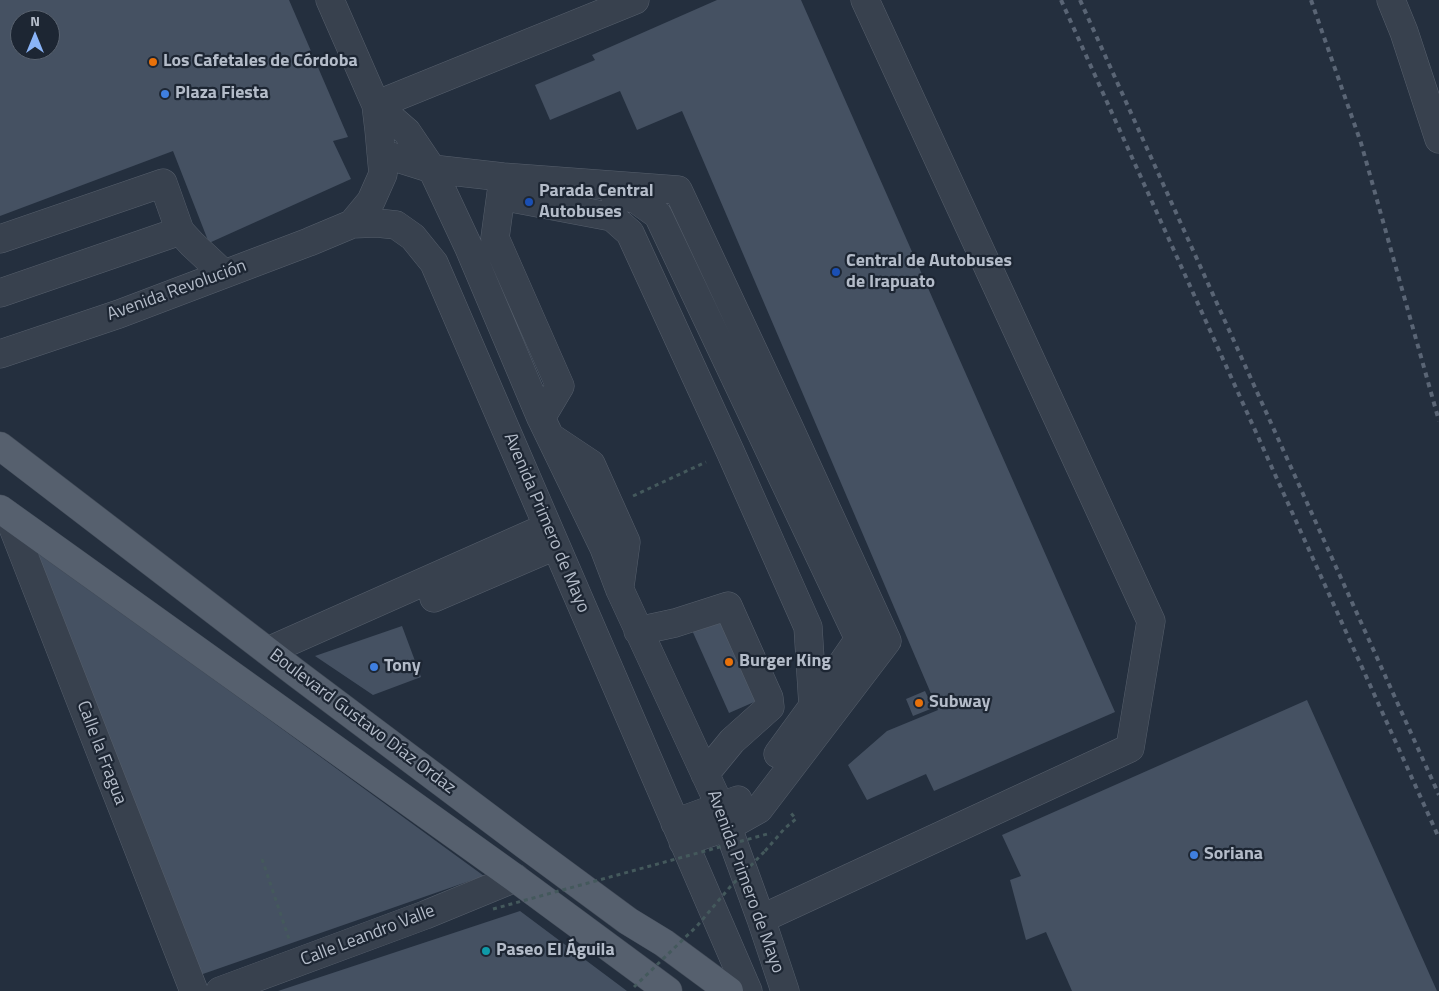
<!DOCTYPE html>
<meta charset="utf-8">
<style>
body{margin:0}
#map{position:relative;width:1439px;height:991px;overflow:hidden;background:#242f3e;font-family:"Titillium Web",sans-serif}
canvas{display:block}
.north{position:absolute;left:10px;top:10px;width:50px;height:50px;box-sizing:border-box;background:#1d2633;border:1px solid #59626f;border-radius:50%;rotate:0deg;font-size:14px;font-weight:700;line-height:20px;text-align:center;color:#b4bcc9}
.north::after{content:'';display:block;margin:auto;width:18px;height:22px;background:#8ab4f8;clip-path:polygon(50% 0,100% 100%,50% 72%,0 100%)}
</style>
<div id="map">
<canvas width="1439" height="991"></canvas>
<div class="north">N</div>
</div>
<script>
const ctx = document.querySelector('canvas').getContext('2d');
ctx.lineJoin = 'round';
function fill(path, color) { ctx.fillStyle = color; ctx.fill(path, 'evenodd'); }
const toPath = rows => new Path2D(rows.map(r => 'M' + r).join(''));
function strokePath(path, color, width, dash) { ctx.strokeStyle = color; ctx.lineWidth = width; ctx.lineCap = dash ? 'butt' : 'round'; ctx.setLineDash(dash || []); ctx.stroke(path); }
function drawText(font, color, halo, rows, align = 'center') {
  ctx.font = font + ' "Titillium Web",sans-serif'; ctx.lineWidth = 4.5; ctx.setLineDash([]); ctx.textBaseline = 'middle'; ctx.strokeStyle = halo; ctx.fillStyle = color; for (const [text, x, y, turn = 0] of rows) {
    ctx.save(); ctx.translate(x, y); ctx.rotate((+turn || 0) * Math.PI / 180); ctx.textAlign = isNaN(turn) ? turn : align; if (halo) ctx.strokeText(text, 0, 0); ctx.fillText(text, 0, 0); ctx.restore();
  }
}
const building = toPath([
 [0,0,289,0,348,137,333,141,351,179,209,243,173,151,0,216],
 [20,20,50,20,50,50,20,50],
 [717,0,801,0,1115,712,934,791,926,774,867,800,848,765,887,731,938,710,682,111,637,130,620,91,550,120,535,85,595,60,592,55],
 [27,543,484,876,200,975],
 [730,611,768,696,729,713,691,628],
 [402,626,421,677,373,695,315,656],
 [925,691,933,708,913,716,906,699],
 [1307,700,1437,991,1072,991,1046,932,1026,940,1010,880,1021,876,1002,835],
 [520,911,627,991,278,991]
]);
const path = toPath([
 [633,496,706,462],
 [765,851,785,828,796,819,790,812],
 [262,859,289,939]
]);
const minor = toPath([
 [330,0,376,105,379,130,383,174,371,201,352,224],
 [1391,0,1404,32,1439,139],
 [376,105,407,132,432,169,469,248,541,418,604,548,620,590,720,806,761,919,785,991],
 [376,105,635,0],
 [381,153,432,169,503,177,678,190,788,425,887,641,759,809,727,827,683,842],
 [503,179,495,238,560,386,541,418],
 [613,192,637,200,658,215,859,639,813,706],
 [501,196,612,217,630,233,730,451,808,627,813,706,778,754],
 [0,239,163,183,180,231,192,244,224,274],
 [0,293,180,231],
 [0,354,119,314,309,242,352,224,377,223,396,225,413,237,434,263,748,991],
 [552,438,591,464,626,542,620,586],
 [8,515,194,991],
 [434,598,555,546],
 [638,631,675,623,728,606,769,698,770,707,732,741,705,774],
 [268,651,547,527],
 [675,823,738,800],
 [761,919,1130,748,1151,621,865,0],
 [220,991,425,915,515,878]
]);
const major = toPath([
 [0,446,296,673,525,845,628,921,664,943,729,991],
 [0,509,515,878,668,991]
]);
const rail = toPath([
 [1061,0,1439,838],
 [1080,0,1439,795],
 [1311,0,1361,143,1439,421]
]);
const pathBridge = toPath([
 [493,909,771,833],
 [634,987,697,926,730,887,765,851]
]);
const markers = [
 [153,62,5,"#e8710a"],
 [165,94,5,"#3f7fe0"],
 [529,202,5,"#1a4fb4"],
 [836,272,5,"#1a4fb4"],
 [729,662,5,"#e8710a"],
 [374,667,5,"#3f7fe0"],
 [919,703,5,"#e8710a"],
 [1194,855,5,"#3f7fe0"],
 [486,951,5,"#0f9aa8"]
];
const poiNames = [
 ["Los Cafetales de Córdoba",163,62],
 ["Plaza Fiesta",175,94],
 ["Parada Central",539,192],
 ["Autobuses",539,213],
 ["Central de Autobuses",846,262],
 ["de Irapuato",846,283],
 ["Burger King",739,662],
 ["Tony",384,667],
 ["Subway",929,703],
 ["Soriana",1204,855],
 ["Paseo El Águila",496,951]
];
const streetNames = [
 ["Avenida Revolución",177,291,-20],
 ["Avenida Primero de Mayo",546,523,67],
 ["Boulevard Gustavo Díaz Ordaz",362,722,37],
 ["Calle la Fragua",101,753,69],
 ["Avenida Primero de Mayo",745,882,70],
 ["Calle Leandro Valle",368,936,-21]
];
fill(building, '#455162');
strokePath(minor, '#565f6c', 29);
strokePath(major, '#414a57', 29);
strokePath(path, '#44595c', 3, [4, 4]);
strokePath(minor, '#38414e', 28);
strokePath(major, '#56606e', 28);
strokePath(rail, '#5a6575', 4, [5, 5]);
strokePath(pathBridge, '#44595c', 3, [4, 4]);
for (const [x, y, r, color] of markers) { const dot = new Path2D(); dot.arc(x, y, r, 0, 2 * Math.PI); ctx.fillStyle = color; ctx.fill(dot); strokePath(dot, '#1d2633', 2); }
drawText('bold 18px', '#b4bcc9', '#1d2633', poiNames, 'left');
drawText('18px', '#b4bcc9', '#1d2633', streetNames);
</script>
